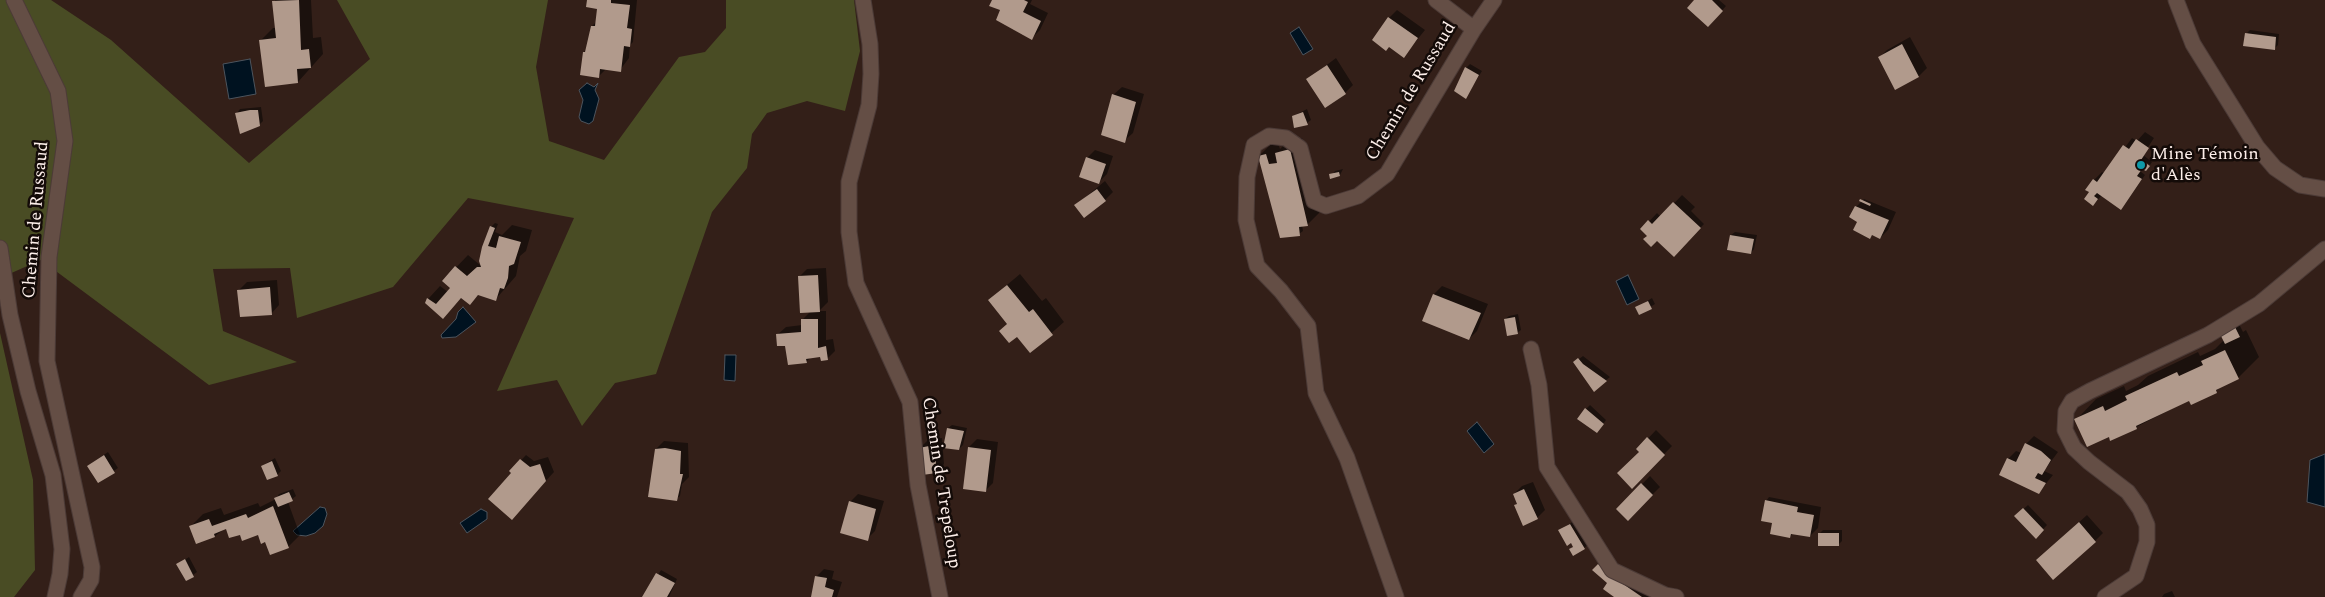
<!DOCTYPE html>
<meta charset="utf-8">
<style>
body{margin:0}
canvas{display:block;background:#331f18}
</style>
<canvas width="2325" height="597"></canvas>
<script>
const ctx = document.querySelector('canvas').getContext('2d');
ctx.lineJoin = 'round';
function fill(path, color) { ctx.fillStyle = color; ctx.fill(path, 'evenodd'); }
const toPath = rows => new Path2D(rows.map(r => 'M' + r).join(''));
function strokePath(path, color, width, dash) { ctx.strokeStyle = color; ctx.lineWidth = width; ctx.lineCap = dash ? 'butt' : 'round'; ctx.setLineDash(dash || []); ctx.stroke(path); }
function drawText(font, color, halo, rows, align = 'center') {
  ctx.font = font + ' Spectral,serif'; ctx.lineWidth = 5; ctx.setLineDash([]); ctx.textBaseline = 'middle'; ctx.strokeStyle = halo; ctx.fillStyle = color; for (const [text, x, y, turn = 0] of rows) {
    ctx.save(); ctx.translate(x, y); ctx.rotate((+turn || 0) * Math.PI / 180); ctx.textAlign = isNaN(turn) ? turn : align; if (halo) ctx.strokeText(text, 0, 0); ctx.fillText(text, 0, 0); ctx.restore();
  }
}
const green = toPath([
 [0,0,51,0,111,40,249,163,370,59,337,0,548,0,536,67,549,141,604,160,679,57,705,52,726,28,726,0,854,0,860,51,845,111,807,101,767,113,752,134,747,168,712,212,656,374,615,383,582,426,557,380,497,391,574,218,468,198,393,287,297,318,290,268,213,269,223,331,297,362,209,385,41,260,0,278],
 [0,333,33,480,35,570,14,597,0,597]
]);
const water = toPath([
 [1299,27,1313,49,1303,55,1290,33,1299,27],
 [250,59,256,94,229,99,223,64,250,59],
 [587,83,594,87,598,83,595,90,599,99,593,121,589,124,581,121,579,117,583,100,579,90,587,83],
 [1628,275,1639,299,1627,305,1616,281,1628,275],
 [463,307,476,322,456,337,442,338,441,335,456,319,458,312,463,307],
 [725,355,736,355,735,381,724,380,725,355],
 [1477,422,1494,444,1484,453,1467,431,1477,422],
 [2325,454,2325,507,2307,502,2310,460,2325,454],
 [320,507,325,508,327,514,323,526,315,533,306,536,297,535,293,531,320,507],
 [481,509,487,512,487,519,467,533,460,523,481,509]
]);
const shadow = toPath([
 [275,0,311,0,313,38,321,37,323,54,298,82,261,40,273,28,277,28],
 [589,0,637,0,633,42,630,45,629,58,620,70,606,69,599,76,584,52,587,49,592,26,597,21,599,8],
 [993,0,1032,0,1030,4,1048,13,1040,30,1032,38],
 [1696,0,1719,0,1726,6,1708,26],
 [1397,10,1425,30,1404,56,1389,46,1389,18],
 [2250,30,2279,34,2278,45,2274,49,2247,33],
 [1910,37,1927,68,1919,76,1896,88,1879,58,1887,50],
 [1336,58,1353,85,1345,93,1308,79],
 [1470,64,1482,71,1466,97,1466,68],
 [1122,87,1144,94,1133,133,1124,141,1113,95],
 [261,107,263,121,259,125,237,113,240,109],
 [1307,109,1311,120,1307,123,1293,116],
 [2145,132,2154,138,2143,155,2152,162,2150,165,2139,157,2143,167,2140,171,2145,175,2125,204,2102,195,2093,205,2091,192,2094,180,2102,172,2105,174,2132,138,2137,141],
 [1302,138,1320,212,1308,224,1302,225,1303,231,1299,234,1259,156,1271,144,1278,143,1280,149,1288,141],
 [1095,150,1113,156,1107,174,1099,182,1087,158],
 [1343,169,1340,175,1331,177,1335,171],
 [1105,181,1113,192,1105,200,1076,205],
 [1682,195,1695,207,1691,211,1704,224,1682,247,1648,236,1642,229,1657,213,1661,217],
 [1864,199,1896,212,1888,230,1880,238,1873,234,1870,238,1859,221,1856,207],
 [495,223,498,224,495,232,502,235,512,225,532,230,526,251,520,256,516,276,495,300,479,294,470,304,462,297,443,317,427,303,429,298,440,286,448,292,452,288,443,281,468,255,480,265,481,264,491,227],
 [1735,232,1757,235,1754,249,1751,253,1731,235],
 [826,268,828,302,819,311,826,311,826,340,833,339,835,351,827,359,821,356,811,357,806,362,777,335,786,327,802,325,802,320,811,311,799,277,807,269],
 [1020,274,1042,301,1046,298,1064,322,1030,352,989,300],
 [277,280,279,305,271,314,239,290,247,282],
 [1442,286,1488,304,1477,331,1469,339,1434,294],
 [1652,298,1655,304,1639,314,1636,308],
 [1518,314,1521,330,1517,333,1505,319,1509,316],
 [2239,324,2243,332,2246,330,2259,357,2238,378,2223,385,2216,391,2189,400,2111,440,2109,436,2076,420,2096,399,2124,386,2126,391,2138,385,2148,376,2198,352,2200,356,2215,349,2224,340,2222,334],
 [1583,356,1610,377,1594,390,1575,362],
 [1590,405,1606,420,1601,427,1586,409],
 [952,425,967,428,963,445,959,449,948,428],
 [1656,430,1672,446,1632,487,1640,452,1638,449],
 [2034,436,2058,452,2044,471,2053,475,2038,493,2008,459,2016,451,2022,453,2026,444],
 [942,438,944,464,936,472,920,448,928,440],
 [977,439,998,442,993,483,985,491,969,447],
 [664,441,688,443,689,477,682,484,680,496,676,499,656,449],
 [108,452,118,468,98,482,92,463],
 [526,455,534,461,548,457,554,472,519,510,511,471],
 [275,458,281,471,277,475,262,466],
 [1650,476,1660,487,1628,519,1618,509],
 [1533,482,1545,510,1537,518,1515,505,1518,503,1514,494,1522,486],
 [293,489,296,496,288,502,300,535,288,547,266,540,259,534,241,533,227,527,215,536,196,543,191,526,203,514,221,508,224,515,258,503,260,507,276,499,279,494],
 [858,494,884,501,875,531,867,539,850,502],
 [1769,497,1821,507,1818,528,1810,536,1793,533,1790,537,1773,522,1766,501],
 [2028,505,2047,525,2036,537,2016,516],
 [2087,515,2103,533,2095,541,2046,552],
 [1574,521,1588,545,1584,548,1570,550,1574,546,1559,531],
 [1823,530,1842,530,1842,541,1838,545,1819,534],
 [189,557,197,572,186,580,178,564],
 [1607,557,1658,597,1616,597,1609,583,1594,570],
 [824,569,834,571,832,579,842,582,837,597,812,597,816,577],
 [661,570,677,579,669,597,644,597],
 [2172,591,2175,597,2162,597,2164,594]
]);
const building = toPath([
 [299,0,301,50,309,49,311,68,297,69,298,83,265,87,259,40,276,38,272,1],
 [587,0,611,0,611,3,630,5,627,28,632,29,630,47,624,46,621,72,600,69,599,78,580,75,583,52,585,52,591,26,595,26,597,9,586,7],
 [992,0,1024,0,1028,2,1023,12,1041,21,1032,40,996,20,1000,10,989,6],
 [1712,0,1723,11,1708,27,1687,8,1694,0],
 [1388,17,1418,38,1404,58,1389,47,1386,51,1372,40],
 [2245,33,2276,37,2275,50,2243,46],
 [1902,44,1919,77,1895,90,1878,57],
 [1327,65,1346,94,1325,108,1306,79],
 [1465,67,1479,75,1466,99,1454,91],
 [1112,94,1136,102,1125,143,1101,135],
 [250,110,258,110,260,126,240,134,235,113],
 [1303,112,1308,125,1294,128,1292,116],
 [2136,139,2149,148,2141,160,2150,166,2146,171,2142,169,2137,176,2142,179,2121,210,2097,193,2094,196,2098,199,2093,206,2084,199,2089,192,2085,190,2093,179,2097,182,2123,145,2129,149],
 [1290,149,1308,226,1299,227,1300,236,1280,238,1258,156,1266,154,1269,164,1277,163,1275,153],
 [1086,157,1106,164,1099,184,1079,177],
 [1339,172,1340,176,1330,179,1329,174],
 [1097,189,1106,201,1084,218,1074,205],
 [1860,199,1871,204,1870,206,1859,201],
 [1673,202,1701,228,1674,257,1657,241,1651,247,1643,239,1647,236,1640,229,1648,220,1652,224],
 [1855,206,1889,220,1880,239,1872,235,1870,239,1853,230,1857,222,1849,217],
 [490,226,495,228,488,246,496,248,499,236,521,242,514,264,509,266,508,278,504,289,500,288,496,301,478,295,470,305,461,298,443,319,425,303,427,298,436,304,450,288,442,281,455,266,467,276,477,267,481,267,479,261,482,247],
 [1730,235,1754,239,1751,254,1727,250],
 [818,275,820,312,800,313,798,276],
 [1007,285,1029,312,1033,309,1053,335,1030,353,1017,337,1009,343,999,331,1007,324,988,300],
 [270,287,272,315,240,317,237,290],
 [1433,294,1481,313,1469,340,1422,321],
 [1648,301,1652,309,1639,315,1635,307],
 [1515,317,1518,334,1507,336,1504,319],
 [801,319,818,319,818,348,826,346,828,360,821,361,820,357,806,359,807,363,788,365,785,346,777,346,776,334,801,332],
 [2235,327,2240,337,2225,344,2220,334],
 [2225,350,2239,379,2216,390,2217,393,2191,405,2189,401,2136,426,2137,429,2110,441,2109,437,2087,447,2074,419,2103,406,2105,411,2127,400,2125,396,2177,372,2179,376,2203,365,2201,361],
 [1578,358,1583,364,1607,381,1594,392,1573,362],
 [1585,408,1604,424,1597,433,1577,419],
 [947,428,964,431,959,450,943,448],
 [1647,437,1665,455,1632,489,1617,473,1639,452,1636,449],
 [2025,443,2041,451,2051,460,2042,475,2038,473,2035,478,2046,483,2039,494,1999,475,2007,458,2016,462],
 [934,445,937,473,922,475,919,448],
 [968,447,991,450,986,492,963,489],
 [665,448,681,451,680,474,683,474,677,501,648,497,655,449],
 [104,455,115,473,98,483,87,466],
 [520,459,530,467,540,464,546,481,512,520,488,499,511,473,509,471],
 [272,461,278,476,267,480,261,466],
 [1641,483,1653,495,1628,521,1616,509],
 [1524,489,1538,519,1523,526,1514,505,1517,504,1513,494],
 [289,492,293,501,278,507,274,498],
 [1765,500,1798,507,1797,512,1814,515,1810,537,1791,534,1790,538,1770,534,1772,523,1761,521],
 [849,501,876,509,868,541,840,533],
 [273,506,289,548,270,555,265,542,261,544,258,535,242,541,240,535,229,538,226,529,214,534,215,537,196,544,189,526,209,519,212,526,246,514,248,518],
 [2023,508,2044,530,2036,539,2014,516],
 [2079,522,2096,542,2053,580,2036,560],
 [1570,524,1585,549,1573,556,1569,549,1573,547,1571,543,1567,546,1558,530],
 [1818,533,1839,533,1839,546,1818,546],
 [185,559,194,577,186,581,176,564],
 [1598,564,1610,575,1642,597,1614,597,1603,589,1607,583,1592,570],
 [656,573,675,583,667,597,642,597],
 [815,576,827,578,825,587,834,590,832,597,811,597]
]);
const street = toPath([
 [14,0,58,91,65,141,49,257,47,361,92,567,91,580,81,597],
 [863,0,870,44,871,74,869,105,849,182,849,232,856,283,910,402,918,485,940,597],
 [2176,0,2193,44,2257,147,2275,168,2300,185,2325,189],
 [1474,29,1494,0],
 [0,248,10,315,28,391,53,475,62,549,60,574,55,597],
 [1531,349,1539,385,1547,467,1612,570,1665,595,1676,597],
 [1396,597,1347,458,1316,393,1308,326,1281,291,1257,266,1246,220,1247,177,1254,145,1269,136,1286,138,1300,148,1314,201,1326,206,1358,196,1387,174,1474,29,1436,0],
 [2105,597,2136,576,2147,542,2147,525,2140,509,2128,492,2089,462,2074,448,2065,430,2066,411,2072,401,2090,391,2208,335,2259,304,2325,249]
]);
const markers = [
 [2141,165,5,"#0f9aa8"]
];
const streetNames = [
 ["Chemin de Russaud",1412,92,-59],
 ["Chemin de Russaud",37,220,-85],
 ["Chemin de Trepeloup",940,483,81]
];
const poiNames = [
 ["Mine Témoin",2151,155],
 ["d'Alès",2151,176]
];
fill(green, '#494c24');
fill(water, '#001220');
strokePath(water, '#4c545d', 1);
fill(shadow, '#0007');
fill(building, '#b19a8c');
strokePath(street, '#4c3b37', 17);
strokePath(street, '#644e45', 15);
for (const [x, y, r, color] of markers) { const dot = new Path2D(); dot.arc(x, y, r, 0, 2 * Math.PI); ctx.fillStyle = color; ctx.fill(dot); strokePath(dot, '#140b08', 2); }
drawText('18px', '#fdefea', '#140b08', streetNames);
drawText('18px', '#fdefea', '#140b08', poiNames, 'left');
</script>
